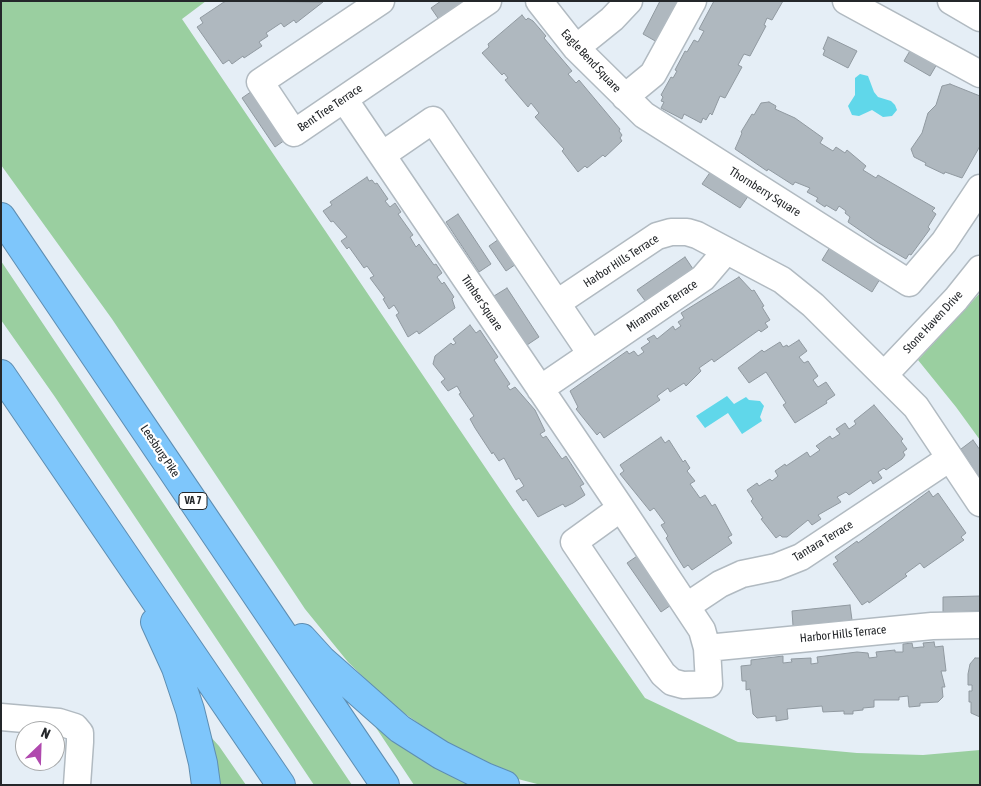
<!DOCTYPE html>
<style>
body{margin:0}
#map{position:relative;width:981px;height:786px;overflow:hidden;background:#e5eef6;font-family:"Asap Condensed",sans-serif}
canvas{display:block}
.frame{position:absolute;inset:0;border:2px solid #24272a;pointer-events:none}
.north{position:absolute;left:15px;top:721px;width:50px;height:50px;box-sizing:border-box;background:#fff;border:1px solid #a7a9aa;border-radius:50%;rotate:24deg;font-size:14px;font-weight:700;line-height:20px;text-align:center;color:#24272a}
.north::after{content:'';display:block;margin:auto;width:18px;height:22px;background:#b049ae;clip-path:polygon(50% 0,100% 100%,50% 72%,0 100%)}
</style>
<div id="map">
<canvas width="981" height="786"></canvas>
<div class="frame"></div>
<div class="north">N</div>
</div>
<script>
const ctx = document.querySelector('canvas').getContext('2d');
ctx.lineJoin = 'round';
function fill(path, color) { ctx.fillStyle = color; ctx.fill(path, 'evenodd'); }
const toPath = rows => new Path2D(rows.map(r => 'M' + r).join(''));
function strokePath(path, color, width, dash) { ctx.strokeStyle = color; ctx.lineWidth = width; ctx.lineCap = dash ? 'butt' : 'round'; ctx.setLineDash(dash || []); ctx.stroke(path); }
function drawText(font, color, halo, rows, align = 'center') {
  ctx.font = font + ' "Asap Condensed",sans-serif'; ctx.lineWidth = 4.5; ctx.setLineDash([]); ctx.textBaseline = 'middle'; ctx.strokeStyle = halo; ctx.fillStyle = color; for (const [text, x, y, turn = 0] of rows) {
    ctx.save(); ctx.translate(x, y); ctx.rotate((+turn || 0) * Math.PI / 180); ctx.textAlign = isNaN(turn) ? turn : align; if (halo) ctx.strokeText(text, 0, 0); ctx.fillText(text, 0, 0); ctx.restore();
  }
}
const green = toPath([
 [1,1,206,1,182,19,514,510,645,698,738,742,857,753,923,755,980,750,980,785,541,785,514,778,461,753,391,704,348,662,305,609,112,319,1,165],
 [1,261,352,785,314,785,55,397,1,320],
 [980,293,980,440,956,407,918,360],
 [361,705,483,785,414,785],
 [209,735,219,746,246,785,217,785]
]);
const water = toPath([
 [860,74,868,76,874,92,878,97,891,101,895,105,897,110,892,116,883,117,872,110,859,116,852,115,848,106,855,95,855,78],
 [727,396,734,404,746,397,749,400,760,401,764,406,760,417,762,421,742,434,728,413,705,428,696,416]
]);
const building = toPath([
 [441,1,469,1,440,21,431,8,441,1],
 [660,1,678,1,657,42,643,34,660,1],
 [714,1,783,1,772,20,767,18,764,25,766,26,750,56,744,54,738,65,742,67,725,98,720,96,712,115,710,113,706,120,703,118,701,123,684,114,682,119,661,108,664,102,661,101,663,97,661,95,671,77,673,78,677,71,675,70,685,51,687,52,694,40,698,42,704,31,699,29,714,1],
 [224,2,223,1,323,2,296,23,294,20,284,27,281,23,266,33,268,36,259,42,262,46,244,58,243,56,232,64,229,60,223,64,197,27,203,23,200,18,224,2],
 [522,15,526,20,528,18,533,21,546,36,544,38,572,71,568,74,576,83,579,80,620,129,619,131,622,135,620,138,622,141,605,157,603,155,587,168,585,166,578,172,562,151,564,149,535,117,539,113,531,103,528,107,505,80,508,78,504,73,502,75,482,53,489,47,488,44,522,15],
 [828,37,857,51,848,68,823,55,825,50,823,49,828,37],
 [911,49,937,64,930,76,904,61,911,49],
 [950,84,980,96,980,146,962,178,945,172,944,174,925,165,926,163,914,157,911,149,922,133,928,113,936,105,942,86,950,84],
 [255,89,288,138,275,147,242,98,255,89],
 [769,102,776,106,775,109,795,118,823,138,820,143,833,151,836,147,845,153,847,150,866,166,863,170,876,178,878,175,935,208,932,211,936,214,928,227,930,229,911,255,909,254,906,259,877,242,848,222,850,217,845,213,846,211,839,206,836,211,826,205,825,207,816,201,818,198,807,192,810,188,795,182,793,185,768,169,767,171,735,149,742,133,741,132,752,114,754,115,761,103,769,102],
 [711,171,749,195,740,208,702,184,711,171],
 [367,177,369,181,372,180,375,184,377,183,388,199,385,201,390,207,395,203,401,212,398,214,413,235,410,237,416,247,419,244,434,265,436,264,442,273,437,277,442,284,444,282,454,297,452,299,455,308,419,334,417,331,408,337,396,315,399,313,394,305,389,309,383,299,385,298,370,278,374,276,367,266,364,268,349,247,347,249,341,241,347,237,333,221,331,222,323,211,332,205,330,202,367,177],
 [458,214,491,264,479,272,446,222,458,214],
 [502,237,519,262,506,271,489,246,502,237],
 [830,247,880,279,872,292,822,260,830,247],
 [685,257,693,269,646,302,637,290,685,257],
 [739,277,752,291,754,290,764,306,762,307,770,320,765,323,768,327,761,332,759,330,714,362,712,359,699,368,701,371,686,386,684,383,670,392,668,388,657,396,660,400,604,438,600,432,597,435,576,409,578,407,570,391,627,351,629,354,634,351,638,356,644,352,641,348,650,342,647,339,654,335,657,339,673,326,675,330,681,326,678,322,684,318,681,313,739,277],
 [507,288,539,337,527,345,494,296,507,288],
 [470,325,476,333,480,330,498,357,494,360,510,384,507,386,510,390,515,387,535,410,545,431,540,434,543,438,546,436,562,459,566,456,584,484,580,486,585,495,573,503,565,507,563,504,538,517,526,499,523,501,516,491,524,486,519,478,516,480,504,458,499,461,493,452,492,454,475,428,470,419,474,416,459,394,461,393,457,386,448,391,441,382,445,379,433,364,435,356,451,343,453,345,456,343,453,339,470,325],
 [799,340,807,351,799,357,804,363,808,361,818,376,813,380,818,387,826,382,835,395,826,401,827,403,795,423,783,405,786,403,766,372,749,383,738,368,762,350,764,352,780,342,783,347,787,345,788,347,799,340],
 [874,405,903,439,901,441,907,449,903,452,905,455,902,459,886,470,884,468,878,472,882,478,873,484,871,480,849,495,846,492,837,497,841,502,818,515,821,519,812,525,808,520,787,537,782,537,780,535,776,538,761,519,763,518,751,501,753,499,747,490,757,483,759,486,770,479,772,481,778,476,775,471,785,464,786,466,807,452,810,457,820,450,816,446,830,436,832,439,840,434,836,429,845,423,849,429,856,424,854,421,874,405],
 [661,437,665,443,669,440,683,462,685,460,690,468,687,471,695,481,690,484,700,498,705,495,712,506,715,504,732,535,728,537,732,543,692,570,688,565,684,568,674,552,666,538,668,536,661,525,665,523,654,508,650,511,620,474,624,471,620,465,661,437],
 [973,440,980,450,980,478,961,449,973,440],
 [929,491,933,497,938,493,966,533,961,537,964,540,924,568,920,563,905,574,907,576,869,603,868,601,862,605,833,564,838,561,835,557,857,541,858,543,929,491],
 [640,554,674,603,661,612,627,563,640,554],
 [980,596,980,611,943,612,943,597,980,596],
 [850,605,852,620,793,626,792,611,850,605],
 [934,642,935,647,943,646,946,671,941,671,945,687,942,687,943,697,938,702,920,703,920,706,909,707,908,696,899,697,899,700,874,700,874,707,863,708,863,710,853,711,853,714,844,714,844,711,823,712,822,706,787,709,788,719,776,721,776,716,757,718,753,714,750,689,746,690,746,681,742,681,741,666,751,665,751,660,783,656,783,663,792,662,791,659,811,658,811,664,818,663,817,657,857,652,868,653,869,658,877,657,876,652,895,650,895,652,903,652,903,644,912,643,913,648,921,647,924,647,923,643,934,642],
 [975,658,980,658,980,717,971,713,971,702,969,702,969,691,972,691,972,685,968,685,968,674,970,664,975,658]
]);
const minor = toPath([
 [381,1,260,82,294,133,488,1],
 [539,1,576,48,644,115,909,283,944,242,980,188],
 [846,1,980,74],
 [951,1,980,18],
 [576,48,612,19,629,1],
 [625,97,653,74,693,1],
 [344,99,621,508,702,630,707,648,709,684,683,685,672,682,663,674,574,542,621,508],
 [382,155,433,120,591,354],
 [557,303,657,236,671,232,687,232,697,235,782,280,813,305,916,407,980,503],
 [885,374,956,299,980,269],
 [540,389,703,278,726,251],
 [687,606,720,584,742,574,776,567,801,557,950,458],
 [707,648,932,626,980,625],
 [1,717,59,722,75,727,80,733,80,742,77,785]
]);
const highway = toPath([
 [1,217,385,785],
 [1,374,281,785],
 [155,622,176,668,190,710,203,763,206,785],
 [302,638,322,660,400,729,441,755,485,777,505,785]
]);
const shields = [
 [193,501,28]
];
const shieldNames = [
 ["VA 7",193,501]
];
const streetNames = [
 ["Eagle Bend Square",591,61,47],
 ["Bent Tree Terrace",330,108,-34],
 ["Thornberry Square",765,192,32],
 ["Harbor Hills Terrace",621,261,-33],
 ["Timber Square",482,303,56],
 ["Miramonte Terrace",662,306,-34],
 ["Stone Haven Drive",933,322,-47],
 ["Leesburg Pike",160,451,56],
 ["Tantara Terrace",823,541,-31],
 ["Harbor Hills Terrace",843,634,-6]
];
fill(green, '#9acfa0');
fill(water, '#60d7ea');
fill(building, '#afb8bf');
strokePath(building, '#9099a0', 1);
strokePath(minor, '#b1bac1', 29);
strokePath(highway, '#5e8eb2', 30);
strokePath(minor, '#fff', 26);
strokePath(highway, '#7ec6fb', 28);
for (const [x, y, w] of shields) { const box = new Path2D(); box.roundRect(x - w / 2, y - 8.5, w, 17, 4); ctx.fillStyle = '#fff'; ctx.fill(box); strokePath(box, '#24272a', 1); }
drawText('bold 11px', '#24272a', null, shieldNames);
drawText('12px', '#24272a', '#fff', streetNames);
</script>
